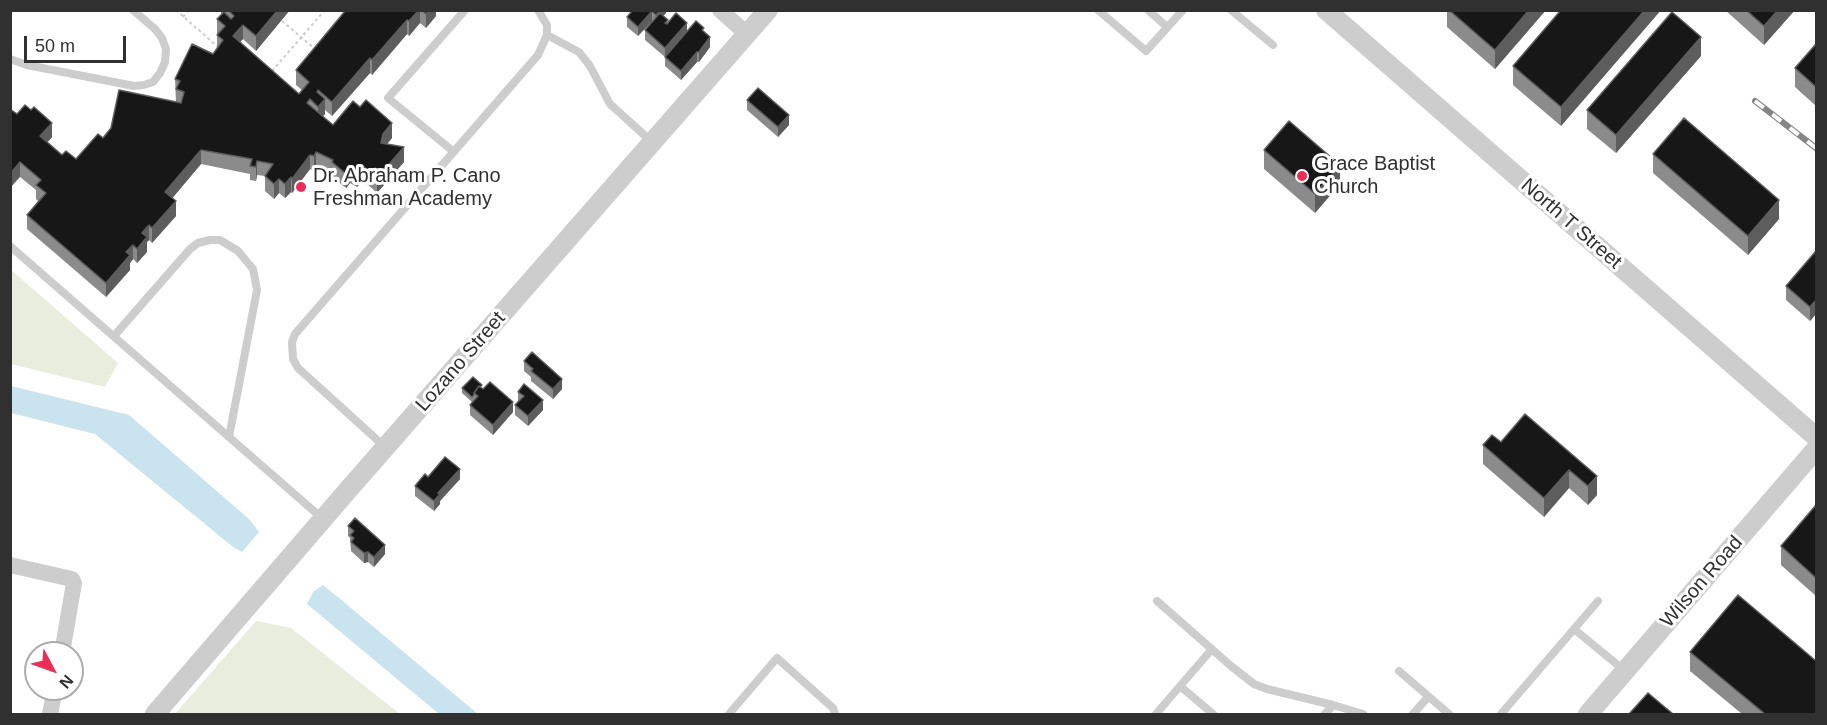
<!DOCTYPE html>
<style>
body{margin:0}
#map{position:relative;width:1827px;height:725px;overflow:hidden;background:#fff;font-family:Arial,sans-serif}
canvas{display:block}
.frame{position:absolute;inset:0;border:12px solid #303030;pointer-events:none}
.north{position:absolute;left:24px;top:641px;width:60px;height:60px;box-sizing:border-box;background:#fff;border:2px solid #acacac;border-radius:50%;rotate:131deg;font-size:16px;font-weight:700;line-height:24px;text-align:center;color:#303030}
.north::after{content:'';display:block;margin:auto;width:21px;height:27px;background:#ec2d55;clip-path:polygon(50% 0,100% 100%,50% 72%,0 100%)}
.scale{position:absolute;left:24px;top:36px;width:102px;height:27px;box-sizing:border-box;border:3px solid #303030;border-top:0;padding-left:8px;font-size:18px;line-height:21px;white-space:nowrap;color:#303030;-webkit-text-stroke:4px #fff;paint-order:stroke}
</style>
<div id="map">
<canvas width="1827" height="725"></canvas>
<div class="frame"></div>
<div class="north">N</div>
<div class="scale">50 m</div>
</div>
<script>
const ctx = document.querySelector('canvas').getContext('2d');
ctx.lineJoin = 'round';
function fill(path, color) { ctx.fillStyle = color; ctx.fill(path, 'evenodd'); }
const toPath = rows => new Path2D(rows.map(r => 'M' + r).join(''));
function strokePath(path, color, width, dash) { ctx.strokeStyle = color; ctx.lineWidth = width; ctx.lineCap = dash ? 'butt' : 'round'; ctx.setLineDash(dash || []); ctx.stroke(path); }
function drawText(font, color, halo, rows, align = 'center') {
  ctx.font = font + ' Arial,sans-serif'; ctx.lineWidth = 6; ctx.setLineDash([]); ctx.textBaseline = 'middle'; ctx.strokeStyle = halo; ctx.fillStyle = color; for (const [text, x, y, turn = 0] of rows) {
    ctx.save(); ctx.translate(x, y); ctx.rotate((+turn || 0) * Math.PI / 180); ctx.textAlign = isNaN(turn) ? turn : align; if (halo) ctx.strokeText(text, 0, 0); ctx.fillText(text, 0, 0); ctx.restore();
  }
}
const green = toPath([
 [11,270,118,363,105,387,11,364],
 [256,621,291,628,400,714,175,714]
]);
const water = toPath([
 [11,386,129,415,249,519,259,532,242,552,233,547,95,434,11,413],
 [323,585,339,598,478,714,439,714,307,604,313,592]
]);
const path = toPath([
 [176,10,219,48],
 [183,17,189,10],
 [282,21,315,49],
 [272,71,325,10]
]);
const service = toPath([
 [1098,10,1146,51,1183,10],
 [1148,10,1167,27],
 [1231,10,1273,45],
 [547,35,579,52,590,66,610,104,652,142],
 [10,59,27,65,134,86,144,85,153,82,160,73,165,62,166,49,162,38,155,29,133,10],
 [454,152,388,98,465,10],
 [10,246,323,519],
 [114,336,190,249,198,243,210,240,220,240,238,251,253,269,257,290,229,437],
 [385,447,298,368,293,359,292,342,295,334,538,55,547,35,547,25,538,10],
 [1157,601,1231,666,1254,684,1267,689,1333,705,1363,714],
 [1598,601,1574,629,1625,671],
 [1399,671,1449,714],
 [1180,686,1213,714],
 [729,714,777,658,833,708,835,714],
 [1156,714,1212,649],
 [1325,714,1333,705],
 [1413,714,1428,697],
 [1501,714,1574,629]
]);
const minor = toPath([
 [720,10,747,34],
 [10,565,72,579,74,583,62,653],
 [50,714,55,689]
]);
const tertiary = toPath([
 [1326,10,1816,437],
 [155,714,348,490,768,10],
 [1588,714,1816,449]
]);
const rail = toPath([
 [1755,101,1816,148]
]);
const wall = toPath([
 [221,10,290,10,256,51,243,39,240,42,299,94,302,90,296,85,296,70,346,10,436,10,436,16,426,28,420,23,409,36,407,34,372,75,370,73,332,116,325,110,325,114,323,116,333,125,392,138,387,144,404,162,377,193,363,180,357,187,350,183,346,188,332,177,332,174,316,167,314,171,310,169,292,193,291,192,285,198,279,193,274,199,265,191,265,176,257,175,256,181,250,180,250,174,201,164,172,198,176,216,152,243,149,240,147,242,147,252,137,263,133,259,130,263,130,270,106,297,27,229,27,215,38,201,36,199,36,190,20,177,17,114,52,137,47,142,62,155,76,159,103,138,176,102,175,79,213,54,217,48,217,19,221,15],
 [633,10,666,10,666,13,663,16,668,23,687,31,704,31,710,47,699,62,697,62,681,80,665,66,665,57,645,40,645,30,652,21,638,36,627,27,627,17],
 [1447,10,1546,10,1495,69,1447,27],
 [1561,10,1661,10,1561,126,1513,85,1513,66],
 [1725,10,1795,10,1764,45],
 [1816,44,1816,106,1795,87,1795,68],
 [1701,56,1616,153,1587,129,1587,110],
 [747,100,789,125,778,137,747,110],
 [1264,150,1340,184,1315,213,1264,169],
 [1653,154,1779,219,1748,255,1653,173],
 [1816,251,1816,314,1810,321,1786,300,1786,286],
 [524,361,562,389,553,399,531,381,531,377,524,371],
 [462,388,482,389,513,412,493,435,470,415,470,405,474,400,472,402,462,393],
 [518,392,543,410,528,426,515,415,515,405,518,401],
 [1525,414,1597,495,1588,505,1569,488,1544,517,1483,464,1483,445,1501,442],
 [428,477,460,479,440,501,440,504,434,511,415,496,415,486],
 [1816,505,1816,596,1781,565,1781,546],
 [348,526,385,554,374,567,368,562,364,563,351,551,350,538,348,536],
 [1690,652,1816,714,1742,714,1690,671]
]);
const shadedWall = toPath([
 [278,10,290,10,256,51,256,36],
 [419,10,420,10,420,23,409,36,409,21],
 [429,10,436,10,436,16,426,28,426,14],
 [660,10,666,10,666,13,656,25,656,15],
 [1529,10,1546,10,1495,69,1495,50],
 [1645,10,1661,10,1561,126,1561,107],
 [1778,10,1795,10,1764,45,1764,26],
 [652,11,652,21,638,36,638,27],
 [407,20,407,34,372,75,372,60],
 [687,23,687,33,665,58,665,48],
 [243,25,243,39,233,50,233,36],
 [710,37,710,47,699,62,699,52],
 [1701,37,1701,56,1616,153,1616,135],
 [697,52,697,62,681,80,681,71],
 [370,58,370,73,332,116,332,102],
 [325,99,325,114,318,121,318,107],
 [789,115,789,125,778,137,778,127],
 [52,123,52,137,40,151,40,136],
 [392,123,392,138,383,149,381,143,383,134],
 [404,147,404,162,377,193,377,178],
 [201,150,201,164,165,207,165,192],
 [316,152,316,167,314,171,314,156],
 [310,155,310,169,292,193,292,179],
 [257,161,257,175,256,181,256,167],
 [20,162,20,177,10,188,10,174],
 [1340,165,1340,184,1315,213,1315,194],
 [363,166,363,180,357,187,357,173],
 [350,169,350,183,346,188,346,174],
 [291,177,291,192,285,198,285,184],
 [279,179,279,193,274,199,274,184],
 [1779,200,1779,219,1748,255,1748,236],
 [176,201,176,216,152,243,152,228],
 [149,225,149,240,147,242,147,252,137,263,137,249,142,233],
 [133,245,133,259,130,263,130,270,106,297,106,283,126,252],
 [1816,300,1816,314,1810,321,1810,307],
 [562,379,562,389,553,399,553,389],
 [543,400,543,410,528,426,528,416],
 [513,402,513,412,493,435,493,425],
 [460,469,460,479,440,501,440,504,434,511,434,501,438,493],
 [1569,470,1569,488,1544,517,1544,498],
 [1597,476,1597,495,1588,505,1588,486],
 [385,545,385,554,374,567,374,557],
 [368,552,368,562,364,563,364,553]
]);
const building = toPath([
 [228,10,278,10,256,36,243,25,233,36,299,94,309,82,296,70,346,10,419,10,409,21,407,20,372,60,370,58,332,102,318,90,317,92,325,99,318,107,310,99,307,103,333,125,353,101,360,107,366,100,392,123,383,134,381,143,404,147,377,178,363,166,357,173,350,169,346,174,332,162,333,160,316,152,314,156,310,155,292,179,291,177,285,184,279,179,274,184,265,176,273,164,257,161,256,167,250,166,252,159,201,150,165,192,176,201,152,228,149,225,142,233,147,237,137,249,133,245,126,252,130,255,106,283,27,215,46,193,36,185,41,180,20,162,10,174,10,109,17,114,25,105,31,110,34,107,52,123,40,136,62,155,66,151,76,159,98,134,103,138,111,128,119,90,181,103,184,92,176,89,180,81,175,79,192,44,213,54,223,40,217,35,225,26,217,19,224,12,231,19,234,16,228,10],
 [422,10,429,10,426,14,422,10],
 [633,10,660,10,656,15,652,11,638,27,627,17,633,10],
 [1449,10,1529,10,1495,50,1449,10],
 [1561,10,1645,10,1561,107,1513,66,1561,10],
 [1746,10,1778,10,1764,26,1746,10],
 [1672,12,1701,37,1616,135,1587,110,1672,12],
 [660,13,668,20,665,23,667,24,676,13,687,23,665,48,645,30,660,13],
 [696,21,704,28,702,30,710,37,699,52,697,52,681,71,665,57,696,21],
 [1816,44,1816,87,1795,68,1816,44],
 [758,88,789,115,778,127,747,100,758,88],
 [1684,118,1779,200,1748,236,1653,154,1684,118],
 [1289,121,1340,165,1315,194,1264,150,1289,121],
 [1816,251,1816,300,1810,307,1786,286,1816,251],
 [532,352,562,379,553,389,531,371,533,369,524,361,532,352],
 [473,377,482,385,480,387,479,386,474,393,474,395,472,397,462,388,473,377],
 [490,382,513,402,493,425,470,405,478,396,474,393,479,386,483,389,490,382],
 [524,384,543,400,528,416,515,405,524,396,518,392,524,384],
 [1525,414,1597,476,1588,486,1569,470,1544,498,1483,445,1492,435,1501,442,1525,414],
 [445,457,460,469,438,493,440,494,434,501,415,486,425,474,428,477,445,457],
 [1816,505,1816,578,1781,546,1816,505],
 [355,518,385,545,374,557,368,552,364,553,351,542,354,538,350,535,354,531,348,526,355,518],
 [1738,595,1816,661,1816,714,1765,714,1690,652,1738,595],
 [1648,693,1673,714,1629,714,1648,693]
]);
const markers = [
 [1302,176,6,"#ec2d55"],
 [301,187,6,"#ec2d55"]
];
const poiNames = [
 ["Grace Baptist",1314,164],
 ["Church",1314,187],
 ["Dr. Abraham P. Cano",313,176],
 ["Freshman Academy",313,199]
];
const streetNames = [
 ["North T Street",1571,224,41],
 ["Lozano Street",461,362,-49],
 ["Wilson Road",1702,582,-49]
];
fill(green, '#e8edde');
fill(water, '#c9e4ee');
strokePath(path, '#cdcdcd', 2, [3, 3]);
strokePath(service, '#cdcdcd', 8);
strokePath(minor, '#cdcdcd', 16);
strokePath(tertiary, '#cdcdcd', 20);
strokePath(rail, '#858585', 6);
strokePath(rail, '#fff', 4, [11]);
fill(wall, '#8b8b8b');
fill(shadedWall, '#5d5d5d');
fill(building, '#171717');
strokePath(building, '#5d5d5d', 1.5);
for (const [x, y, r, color] of markers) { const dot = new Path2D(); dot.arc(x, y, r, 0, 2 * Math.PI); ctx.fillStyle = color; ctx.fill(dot); strokePath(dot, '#fff', 2); }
drawText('20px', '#303030', '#fff', poiNames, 'left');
drawText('20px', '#303030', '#fff', streetNames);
</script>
